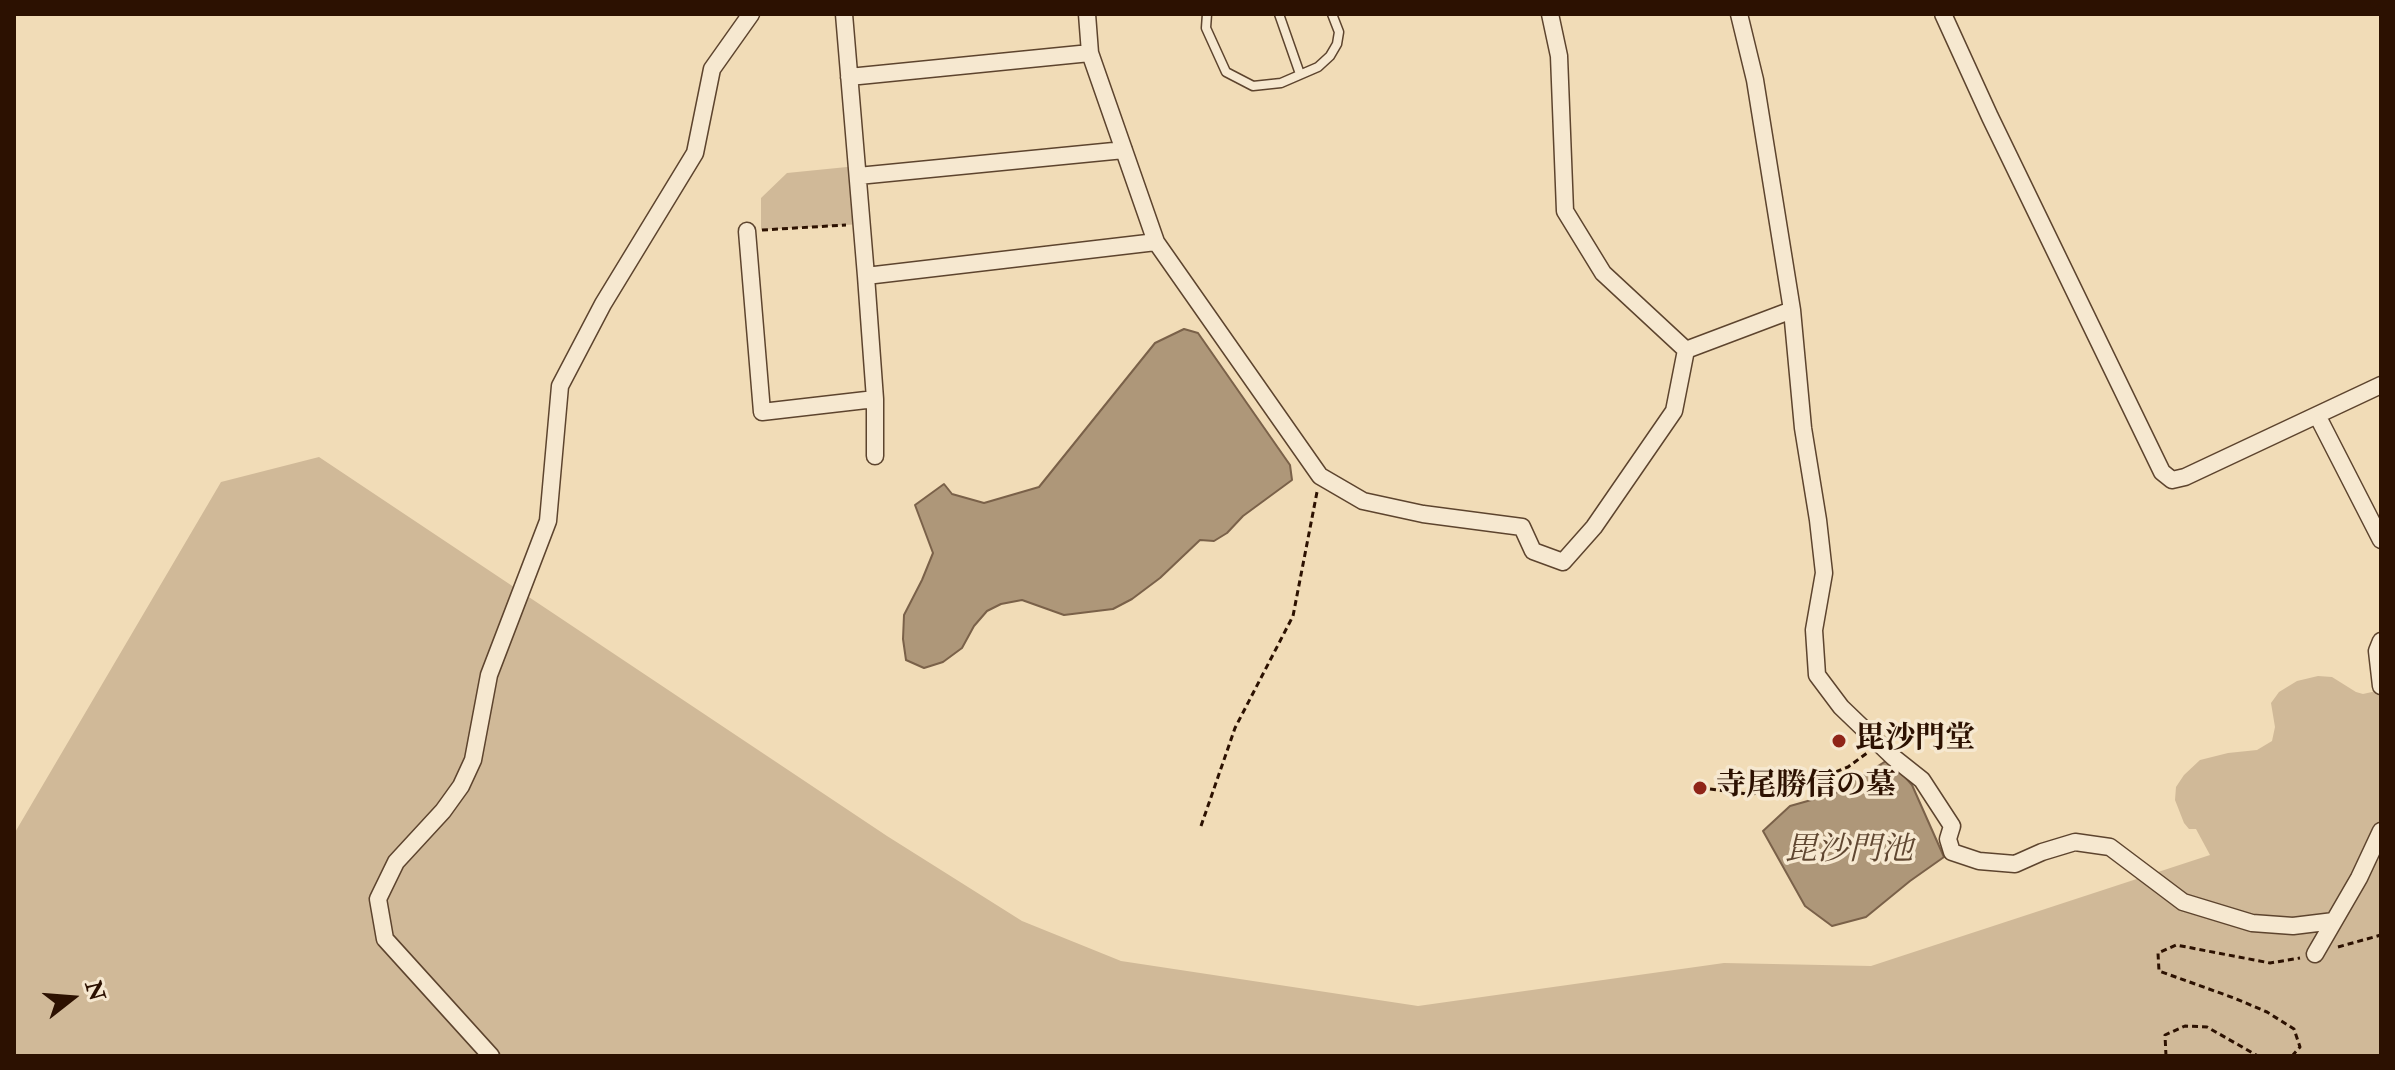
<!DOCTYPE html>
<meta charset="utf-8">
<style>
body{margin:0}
#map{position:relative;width:2395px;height:1070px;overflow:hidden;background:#f1dcb7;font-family:"IM FELL Double Pica",serif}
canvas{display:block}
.frame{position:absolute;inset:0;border:16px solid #2c1101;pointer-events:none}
.north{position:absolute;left:32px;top:958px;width:80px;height:80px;-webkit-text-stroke:6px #f6e8d0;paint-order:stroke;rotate:73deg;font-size:22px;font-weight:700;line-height:32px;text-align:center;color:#2c1101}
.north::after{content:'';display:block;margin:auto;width:28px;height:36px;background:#2c1101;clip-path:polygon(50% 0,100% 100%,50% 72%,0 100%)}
</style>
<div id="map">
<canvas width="2395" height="1070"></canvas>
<div class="frame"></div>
<div class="north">N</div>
</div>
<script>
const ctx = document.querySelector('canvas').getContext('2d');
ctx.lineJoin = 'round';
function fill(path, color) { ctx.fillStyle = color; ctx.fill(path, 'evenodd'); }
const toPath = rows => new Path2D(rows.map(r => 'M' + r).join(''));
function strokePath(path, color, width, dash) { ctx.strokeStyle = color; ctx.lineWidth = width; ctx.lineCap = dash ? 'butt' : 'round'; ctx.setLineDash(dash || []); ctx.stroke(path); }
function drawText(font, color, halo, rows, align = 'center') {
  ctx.font = font + ' "IM FELL Double Pica","Noto Serif JP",serif'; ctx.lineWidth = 7; ctx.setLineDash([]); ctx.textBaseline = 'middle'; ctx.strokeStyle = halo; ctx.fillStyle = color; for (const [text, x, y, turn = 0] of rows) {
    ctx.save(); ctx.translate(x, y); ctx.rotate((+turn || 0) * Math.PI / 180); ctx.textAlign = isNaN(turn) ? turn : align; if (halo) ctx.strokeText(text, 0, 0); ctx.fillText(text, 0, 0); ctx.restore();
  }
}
const green = toPath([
 [857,166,862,224,761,230,761,198,787,173],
 [319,457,887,836,1022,921,1121,961,1418,1006,1724,963,1871,966,2210,855,2196,829,2189,829,2184,823,2175,800,2176,787,2184,775,2200,760,2228,753,2257,750,2272,741,2275,727,2271,703,2279,692,2297,681,2318,676,2332,677,2356,692,2363,694,2381,690,2381,1056,14,1056,14,834,221,482]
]);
const water = toPath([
 [1184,329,1198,333,1290,465,1292,480,1243,516,1227,533,1214,541,1200,540,1160,578,1132,599,1113,609,1064,615,1022,600,1001,604,987,611,974,626,962,648,943,662,924,668,906,660,903,639,904,615,922,580,933,553,915,505,944,484,952,494,984,503,1039,487,1155,343,1184,329],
 [1889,759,1912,785,1944,857,1910,881,1866,917,1832,926,1805,906,1763,831,1790,806,1836,793,1889,759]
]);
const path = toPath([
 [762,230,846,225],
 [1710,789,1747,794,1785,792,1848,767,1867,753],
 [1201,826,1235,728,1293,616,1317,492],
 [2338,947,2381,935],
 [2166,1056,2165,1035,2185,1026,2207,1027,2258,1056],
 [2292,1056,2300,1047,2294,1029,2267,1012,2234,998,2159,971,2158,953,2176,945,2270,963,2300,958]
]);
const lane = toPath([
 [1207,14,1206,28,1226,72,1253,86,1281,83,1318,67,1330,56,1337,44,1339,32,1332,14],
 [1279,14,1300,74]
]);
const street = toPath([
 [844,14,866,276,1156,242,1090,53,1087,14],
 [1550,14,1559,56,1565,211,1603,273,1686,350],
 [1739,14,1755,80,1792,310,1803,428,1818,520,1824,573,1814,630,1817,675,1841,707,1893,757,1922,780,1952,826,1948,839,1952,852,1979,861,2015,864,2042,852,2075,842,2110,847,2183,902,2252,923,2293,926,2334,921],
 [1943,14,1990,117,2162,472,2172,480,2185,477,2381,385],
 [849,77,1090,53],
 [858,176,1124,150],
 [747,231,762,412,875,399],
 [1156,242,1320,476,1363,501,1423,514,1522,527,1533,551,1563,562,1594,527,1674,411,1686,350,1792,310],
 [866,276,875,399,875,456],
 [2318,417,2381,540],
 [2381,641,2377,651,2381,686],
 [2315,954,2359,878,2381,831],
 [491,1056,385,939,378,899,396,862,443,811,461,786,473,760,489,675,548,521,560,386,603,304,695,153,712,69,751,14]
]);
const markers = [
 [1839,741,8,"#8f2418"],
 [1700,788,8,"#8f2418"]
];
const poiNames = [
 ["毘沙門堂",1855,741],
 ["寺尾勝信の墓",1716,788]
];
const waterNames = [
 ["毘沙門池",1849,852]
];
fill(green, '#d0b998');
fill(water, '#ae9779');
strokePath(water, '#7a6149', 2);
strokePath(lane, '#5d442e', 11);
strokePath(street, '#5d442e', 19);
strokePath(path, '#2c1101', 3, [6, 4]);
strokePath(lane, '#f6e8d0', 8);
strokePath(street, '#f6e8d0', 16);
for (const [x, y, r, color] of markers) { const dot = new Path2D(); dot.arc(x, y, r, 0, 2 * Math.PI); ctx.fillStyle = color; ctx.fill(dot); strokePath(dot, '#f6e8d0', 3); }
drawText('bold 30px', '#2c1101', '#f6e8d0', poiNames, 'left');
drawText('italic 32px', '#604731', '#f6e8d0', waterNames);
</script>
